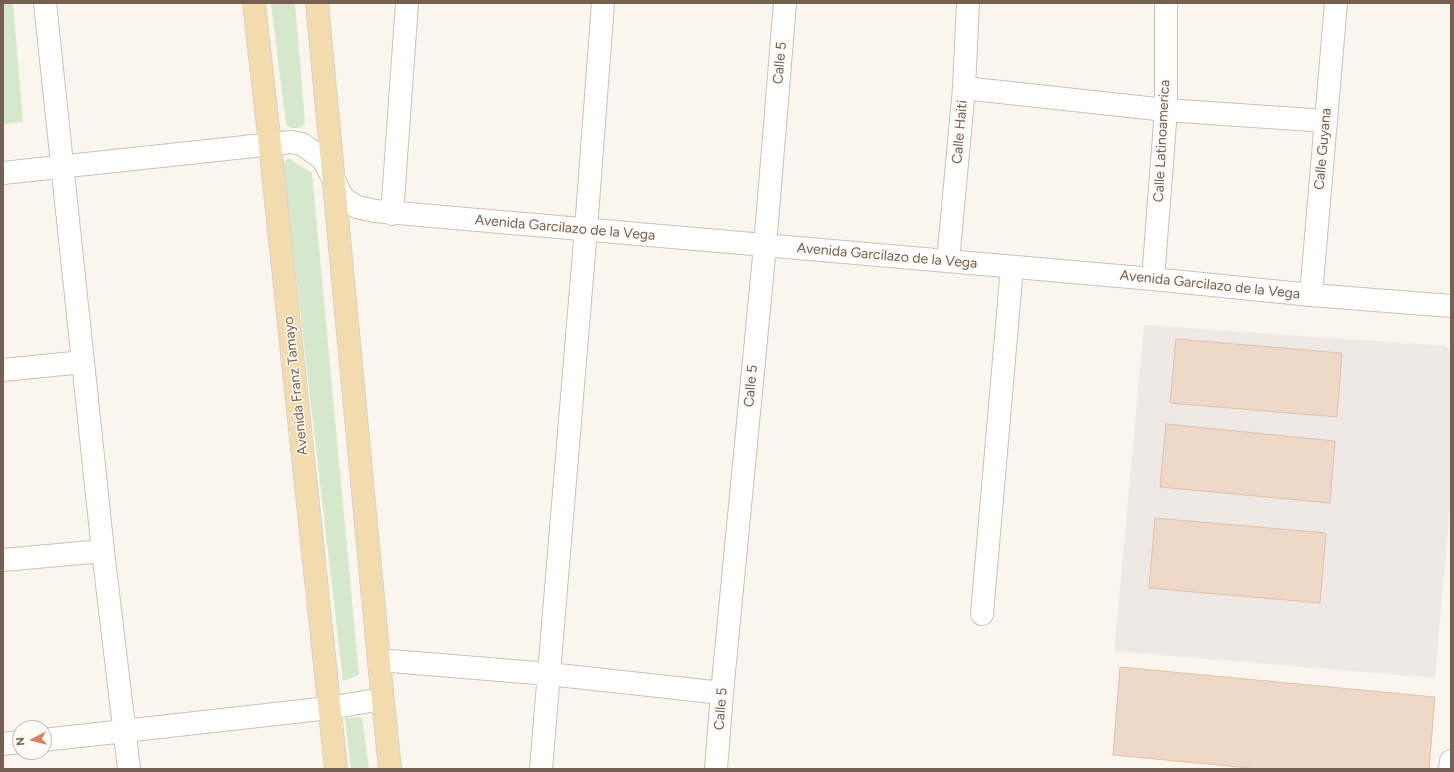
<!DOCTYPE html>
<style>
body{margin:0}
#map{position:relative;width:1454px;height:772px;overflow:hidden;background:#fbf6ed;font-family:Figtree,sans-serif}
canvas{display:block}
.frame{position:absolute;inset:0;border:4px solid #756052;pointer-events:none}
.north{position:absolute;left:12px;top:720px;width:40px;height:40px;box-sizing:border-box;background:#fefaf4;border:1px solid #c7bcb3;border-radius:50%;rotate:263deg;font-size:11px;font-weight:700;line-height:16px;text-align:center;color:#756052}
.north::after{content:'';display:block;margin:auto;width:14px;height:18px;background:#d78161;clip-path:polygon(50% 0,100% 100%,50% 72%,0 100%)}
</style>
<div id="map">
<canvas width="1454" height="772"></canvas>
<div class="frame"></div>
<div class="north">N</div>
</div>
<script>
const ctx = document.querySelector('canvas').getContext('2d');
ctx.lineJoin = 'round';
function fill(path, color) { ctx.fillStyle = color; ctx.fill(path, 'evenodd'); }
const toPath = rows => new Path2D(rows.map(r => 'M' + r).join(''));
function strokePath(path, color, width, dash) { ctx.strokeStyle = color; ctx.lineWidth = width; ctx.lineCap = dash ? 'butt' : 'round'; ctx.setLineDash(dash || []); ctx.stroke(path); }
function drawText(font, color, halo, rows, align = 'center') {
  ctx.font = font + ' Figtree,sans-serif'; ctx.lineWidth = 3; ctx.setLineDash([]); ctx.textBaseline = 'middle'; ctx.strokeStyle = halo; ctx.fillStyle = color; for (const [text, x, y, turn = 0] of rows) {
    ctx.save(); ctx.translate(x, y); ctx.rotate((+turn || 0) * Math.PI / 180); ctx.textAlign = isNaN(turn) ? turn : align; if (halo) ctx.strokeText(text, 0, 0); ctx.fillText(text, 0, 0); ctx.restore();
  }
}
const industrial = toPath([
 [1144,325,1446,346,1451,352,1451,498,1435,678,1114,651]
]);
const green = toPath([
 [3,3,13,3,23,122,3,124],
 [271,3,295,3,305,122,302,127,297,128,292,128,286,125],
 [288,158,312,173,359,675,343,681,283,164],
 [362,717,369,769,351,769,345,718]
]);
const building = toPath([
 [1176,339,1342,353,1337,417,1170,403,1176,339],
 [1166,424,1335,441,1330,503,1160,487,1166,424],
 [1155,518,1326,533,1320,603,1149,588,1155,518],
 [1120,667,1435,697,1429,769,1259,769,1113,755,1120,667]
]);
const minor = toPath([
 [45,3,103,551,129,769],
 [964,88,1166,110,1326,121],
 [3,173,291,142,302,144,323,159,343,198,357,207,375,211,1153,279,1311,295,1451,306],
 [392,214,407,3],
 [948,261,964,88,968,3],
 [1153,279,1166,110,1166,3],
 [1311,295,1336,3],
 [3,370,83,362],
 [3,560,103,551],
 [982,614,1012,267],
 [379,662,391,661,549,674,722,693],
 [44,740,329,708,382,699],
 [3,744,20,742],
 [541,769,586,229,603,3],
 [716,769,722,693,765,246,785,3],
 [1450,769,1451,761]
]);
const major = toPath([
 [254,3,270,145,336,769],
 [317,3,379,662,390,769]
]);
const streetNames = [
 ["Calle 5",780,63,-85],
 ["Calle Haiti",960,132,-85],
 ["Calle Latinoamerica",1162,141,-87],
 ["Calle Guyana",1323,149,-85],
 ["Avenida Garcilazo de la Vega",565,228,5],
 ["Avenida Garcilazo de la Vega",887,256,5],
 ["Avenida Garcilazo de la Vega",1210,285,6],
 ["Avenida Franz Tamayo",296,386,-96],
 ["Calle 5",751,386,-85],
 ["Calle 5",721,709,-86]
];
fill(industrial, '#eee9e5');
fill(green, '#d6e8cc');
fill(building, '#eed9c8');
strokePath(building, '#dfc0aa', 1);
strokePath(minor, '#cdc0b4', 24);
strokePath(major, '#d8d2cf', 24);
strokePath(minor, '#fff', 22);
strokePath(major, '#f2dcae', 22);
drawText('14px', '#756052', '#fefaf4', streetNames);
</script>
